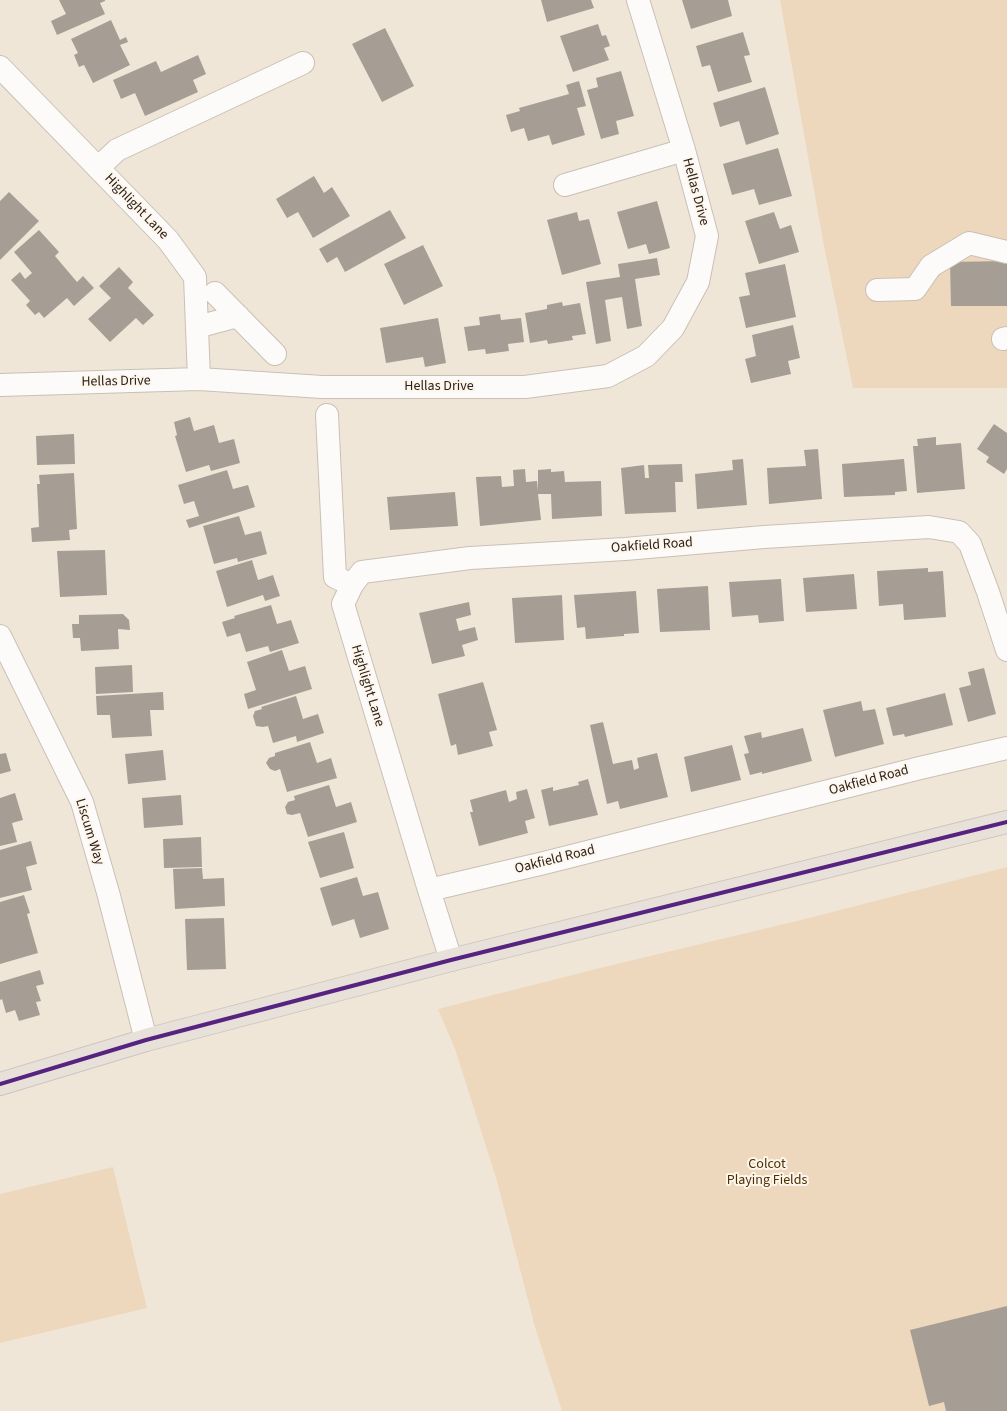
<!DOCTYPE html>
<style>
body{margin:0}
canvas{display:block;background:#f0e6d8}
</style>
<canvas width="1007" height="1411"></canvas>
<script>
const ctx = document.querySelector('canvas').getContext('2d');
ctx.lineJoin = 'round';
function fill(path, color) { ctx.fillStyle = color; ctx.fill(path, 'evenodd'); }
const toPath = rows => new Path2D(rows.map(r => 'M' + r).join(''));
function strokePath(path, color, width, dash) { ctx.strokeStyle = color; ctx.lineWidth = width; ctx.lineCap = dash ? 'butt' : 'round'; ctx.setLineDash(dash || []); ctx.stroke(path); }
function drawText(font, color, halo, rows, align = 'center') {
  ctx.font = font + ' "Source Sans 3",sans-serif'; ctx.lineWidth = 4; ctx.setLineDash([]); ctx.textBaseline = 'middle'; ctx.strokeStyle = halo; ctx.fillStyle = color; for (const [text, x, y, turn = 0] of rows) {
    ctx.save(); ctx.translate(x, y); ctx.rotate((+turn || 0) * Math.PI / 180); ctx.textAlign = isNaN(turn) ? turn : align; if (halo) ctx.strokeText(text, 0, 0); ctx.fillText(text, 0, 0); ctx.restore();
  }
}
const green = toPath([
 [780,0,1007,0,1007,388,853,388,824,246],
 [1007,867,1007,1411,562,1411,535,1327,497,1181,455,1049,438,1009,600,968,805,919],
 [113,1167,147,1308,0,1343,0,1194]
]);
const building = toPath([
 [59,0,105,0,105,1,100,3,105,14,57,35,51,21,66,14],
 [541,0,591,0,594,8,547,22],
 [682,0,728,0,732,16,691,29],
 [111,20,120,40,126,37,128,42,120,45,130,65,93,83,84,65,79,67,74,55,78,53,71,39],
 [598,24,602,36,606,35,610,46,604,48,609,60,573,72,560,36],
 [385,28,414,86,382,102,352,44],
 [743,32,750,55,744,56,752,82,718,92,710,65,702,67,696,46],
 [198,55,206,74,193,80,198,92,145,116,135,93,121,99,113,80,156,61,161,72],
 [621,71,634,116,616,121,619,134,601,139,587,90,598,87,596,78],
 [579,81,586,106,577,108,585,135,552,145,549,135,528,141,524,128,511,132,506,115,520,111,519,108,569,94,566,85],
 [765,87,779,134,746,145,739,121,720,127,713,103],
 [778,148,792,196,759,205,754,189,732,195,723,164],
 [314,176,324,193,332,187,350,216,313,238,298,212,287,218,276,199],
 [9,192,39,221,0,260,0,201],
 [657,201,670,248,649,254,646,244,628,249,617,212],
 [390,210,406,238,345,272,337,257,327,263,319,249],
 [577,212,579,221,589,219,601,264,562,275,547,220],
 [774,212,780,229,791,225,799,252,759,264,745,221],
 [39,230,59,252,55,256,77,282,83,276,94,288,74,306,67,298,44,318,39,312,35,315,26,305,30,301,11,280,20,272,25,279,32,273,14,252],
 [423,245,443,286,404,305,384,264],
 [657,258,660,275,635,279,642,326,627,329,622,297,605,300,611,341,596,344,586,282,620,277,618,264],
 [1007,261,1007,306,951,306,950,262],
 [785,264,796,317,746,328,739,297,750,295,745,273],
 [119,267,133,282,128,288,154,315,143,325,136,318,110,342,88,319,111,298,99,286],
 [562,302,563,306,580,303,586,334,572,336,573,340,548,344,547,340,530,343,525,313,547,309,547,305],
 [500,314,501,320,521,318,524,342,508,344,509,351,486,354,485,349,468,351,464,327,480,325,479,317],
 [438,318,446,363,425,367,423,357,386,363,380,328],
 [793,325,800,358,788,361,791,374,751,383,745,359,756,356,752,335],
 [190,417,194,431,214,425,219,443,234,439,240,463,211,471,209,465,186,472,175,436,177,435,174,422],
 [994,424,1007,433,1007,469,1004,474,986,462,989,457,977,449],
 [74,434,75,464,37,465,36,436],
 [936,437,936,445,961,443,965,489,917,493,913,446,918,446,917,439],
 [818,449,822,499,769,504,767,468,806,466,804,450],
 [743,459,747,505,697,509,695,474,733,470,732,460],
 [904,459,907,491,895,492,895,495,844,497,842,464],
 [682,464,683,482,675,482,676,512,625,514,621,468,644,465,645,478,649,478,648,465],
 [525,469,526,482,537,481,538,491,538,470,551,469,551,472,564,471,565,482,601,481,602,516,552,519,551,494,538,494,541,520,480,526,476,477,501,476,502,487,514,486,513,470],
 [227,470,233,489,248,485,255,507,189,528,186,520,199,516,194,501,184,504,178,485],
 [74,473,77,529,69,530,70,540,32,542,31,528,39,527,37,484,40,484,39,475],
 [455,492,458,526,390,530,387,497],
 [239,516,245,535,261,531,267,554,238,562,237,558,214,564,203,526],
 [105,550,107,595,60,597,57,551],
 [252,560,258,580,273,575,280,596,265,601,263,595,227,607,216,571],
 [928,568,928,572,943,571,946,617,904,620,903,604,879,606,877,571],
 [854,574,857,609,806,612,803,578],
 [781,579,784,621,759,623,758,615,732,617,729,582],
 [708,586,710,630,660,632,657,589],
 [636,591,639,633,624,634,624,636,586,639,585,627,577,628,574,595],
 [562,595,564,640,515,643,512,598],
 [469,602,471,615,456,619,459,631,475,627,478,640,462,645,465,656,432,664,419,613],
 [271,605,277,624,291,620,299,643,270,652,268,646,246,652,240,633,227,637,222,622,235,618,234,616],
 [123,614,129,620,130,630,118,629,119,649,81,651,80,638,73,638,72,624,79,624,79,615],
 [282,650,289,671,305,666,312,689,248,709,244,694,256,690,247,662],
 [132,665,133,692,96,694,95,667],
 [984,668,996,714,968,722,959,688,971,685,968,672],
 [483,682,497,730,489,732,493,746,458,755,456,744,451,746,438,694],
 [163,692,164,710,150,710,152,736,112,738,110,715,97,715,96,696],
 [945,693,953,725,905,737,904,734,893,736,886,708],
 [296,696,303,719,318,714,324,733,297,742,296,736,273,743,268,726,263,727,256,726,253,716,255,711,262,709,261,707],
 [861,701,863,711,875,709,884,744,835,757,823,710],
 [603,722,613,764,632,760,634,770,639,768,637,758,657,753,668,797,620,809,618,801,607,804,590,725],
 [803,728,812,761,762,774,762,772,750,775,744,754,749,753,744,736,761,732,762,738],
 [310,742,317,763,331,758,337,778,287,792,280,769,275,771,270,769,266,763,269,758,275,756,275,753],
 [732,745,741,780,691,792,684,757],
 [163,750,166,780,128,784,125,754],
 [6,753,11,771,0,774,0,754],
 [588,779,598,815,549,826,541,790,553,787,553,791,579,785,578,782],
 [329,785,336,807,351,802,357,822,308,837,300,813,292,815,287,814,285,807,288,802,295,800,294,796],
 [527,789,535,818,525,821,528,833,479,846,470,812,473,812,470,800,506,790,509,802,517,799,516,792],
 [15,793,23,820,12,823,17,842,0,846,0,798],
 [181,795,183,825,144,828,142,798],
 [344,832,354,868,320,878,308,842],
 [201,837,202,867,164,868,163,839],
 [31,841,37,864,26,867,32,890,0,898,0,850],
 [202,868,203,879,224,878,225,906,175,909,173,869],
 [357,877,363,896,378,892,389,929,360,938,354,919,332,926,320,888],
 [24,895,30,913,27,914,38,953,0,964,0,902],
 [224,918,226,969,187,970,185,919],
 [40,970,44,984,36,986,41,1001,36,1002,40,1015,19,1021,15,1010,6,1013,2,999,0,1000,0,982],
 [1007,1306,1007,1411,946,1411,944,1402,929,1406,910,1330]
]);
const minor = toPath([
 [0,67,168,240,195,277,199,379],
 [98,168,117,150,303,63],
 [565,185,684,150],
 [877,290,915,289,931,266,969,243,1007,252],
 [215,293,275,354],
 [197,327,238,316],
 [1003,339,1007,338],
 [0,385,199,379,322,387,525,387,608,376,646,356,673,328,698,282,707,236,684,150,638,0],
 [327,415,335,577,352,585,343,604,429,890,451,960],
 [352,585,362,572,470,558,625,549,764,537,929,527,959,532,970,544,988,592,1007,650],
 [0,636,82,802,109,896,146,1040],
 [429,890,544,863,920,768,1007,748]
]);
const major = toPath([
 [0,1084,146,1040,451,960,1007,822]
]);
const bus1 = toPath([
 [0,1084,146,1040,451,960,1007,822]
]);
const streetNames = [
 ["Hellas Drive",695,192,75],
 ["Highlight Lane",136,207,46],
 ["Hellas Drive",116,382,-1],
 ["Hellas Drive",439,387],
 ["Oakfield Road",652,546,-4],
 ["Highlight Lane",367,686,73],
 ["Oakfield Road",869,781,-15],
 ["Liscum Way",89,832,73],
 ["Oakfield Road",555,860,-14]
];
const parkNames = [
 ["Colcot",767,1165],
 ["Playing Fields",767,1181]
];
fill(green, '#edd8bd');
fill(building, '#a69e94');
strokePath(minor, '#c8c0b5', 24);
strokePath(major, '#cbc6bf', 24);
strokePath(minor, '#fdfbf9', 22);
strokePath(major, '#e7e1d9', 22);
strokePath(bus1, '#572381', 4);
drawText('14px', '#2c241b', '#fef6ec', streetNames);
drawText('14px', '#4b2f00', '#fef6ec', parkNames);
</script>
